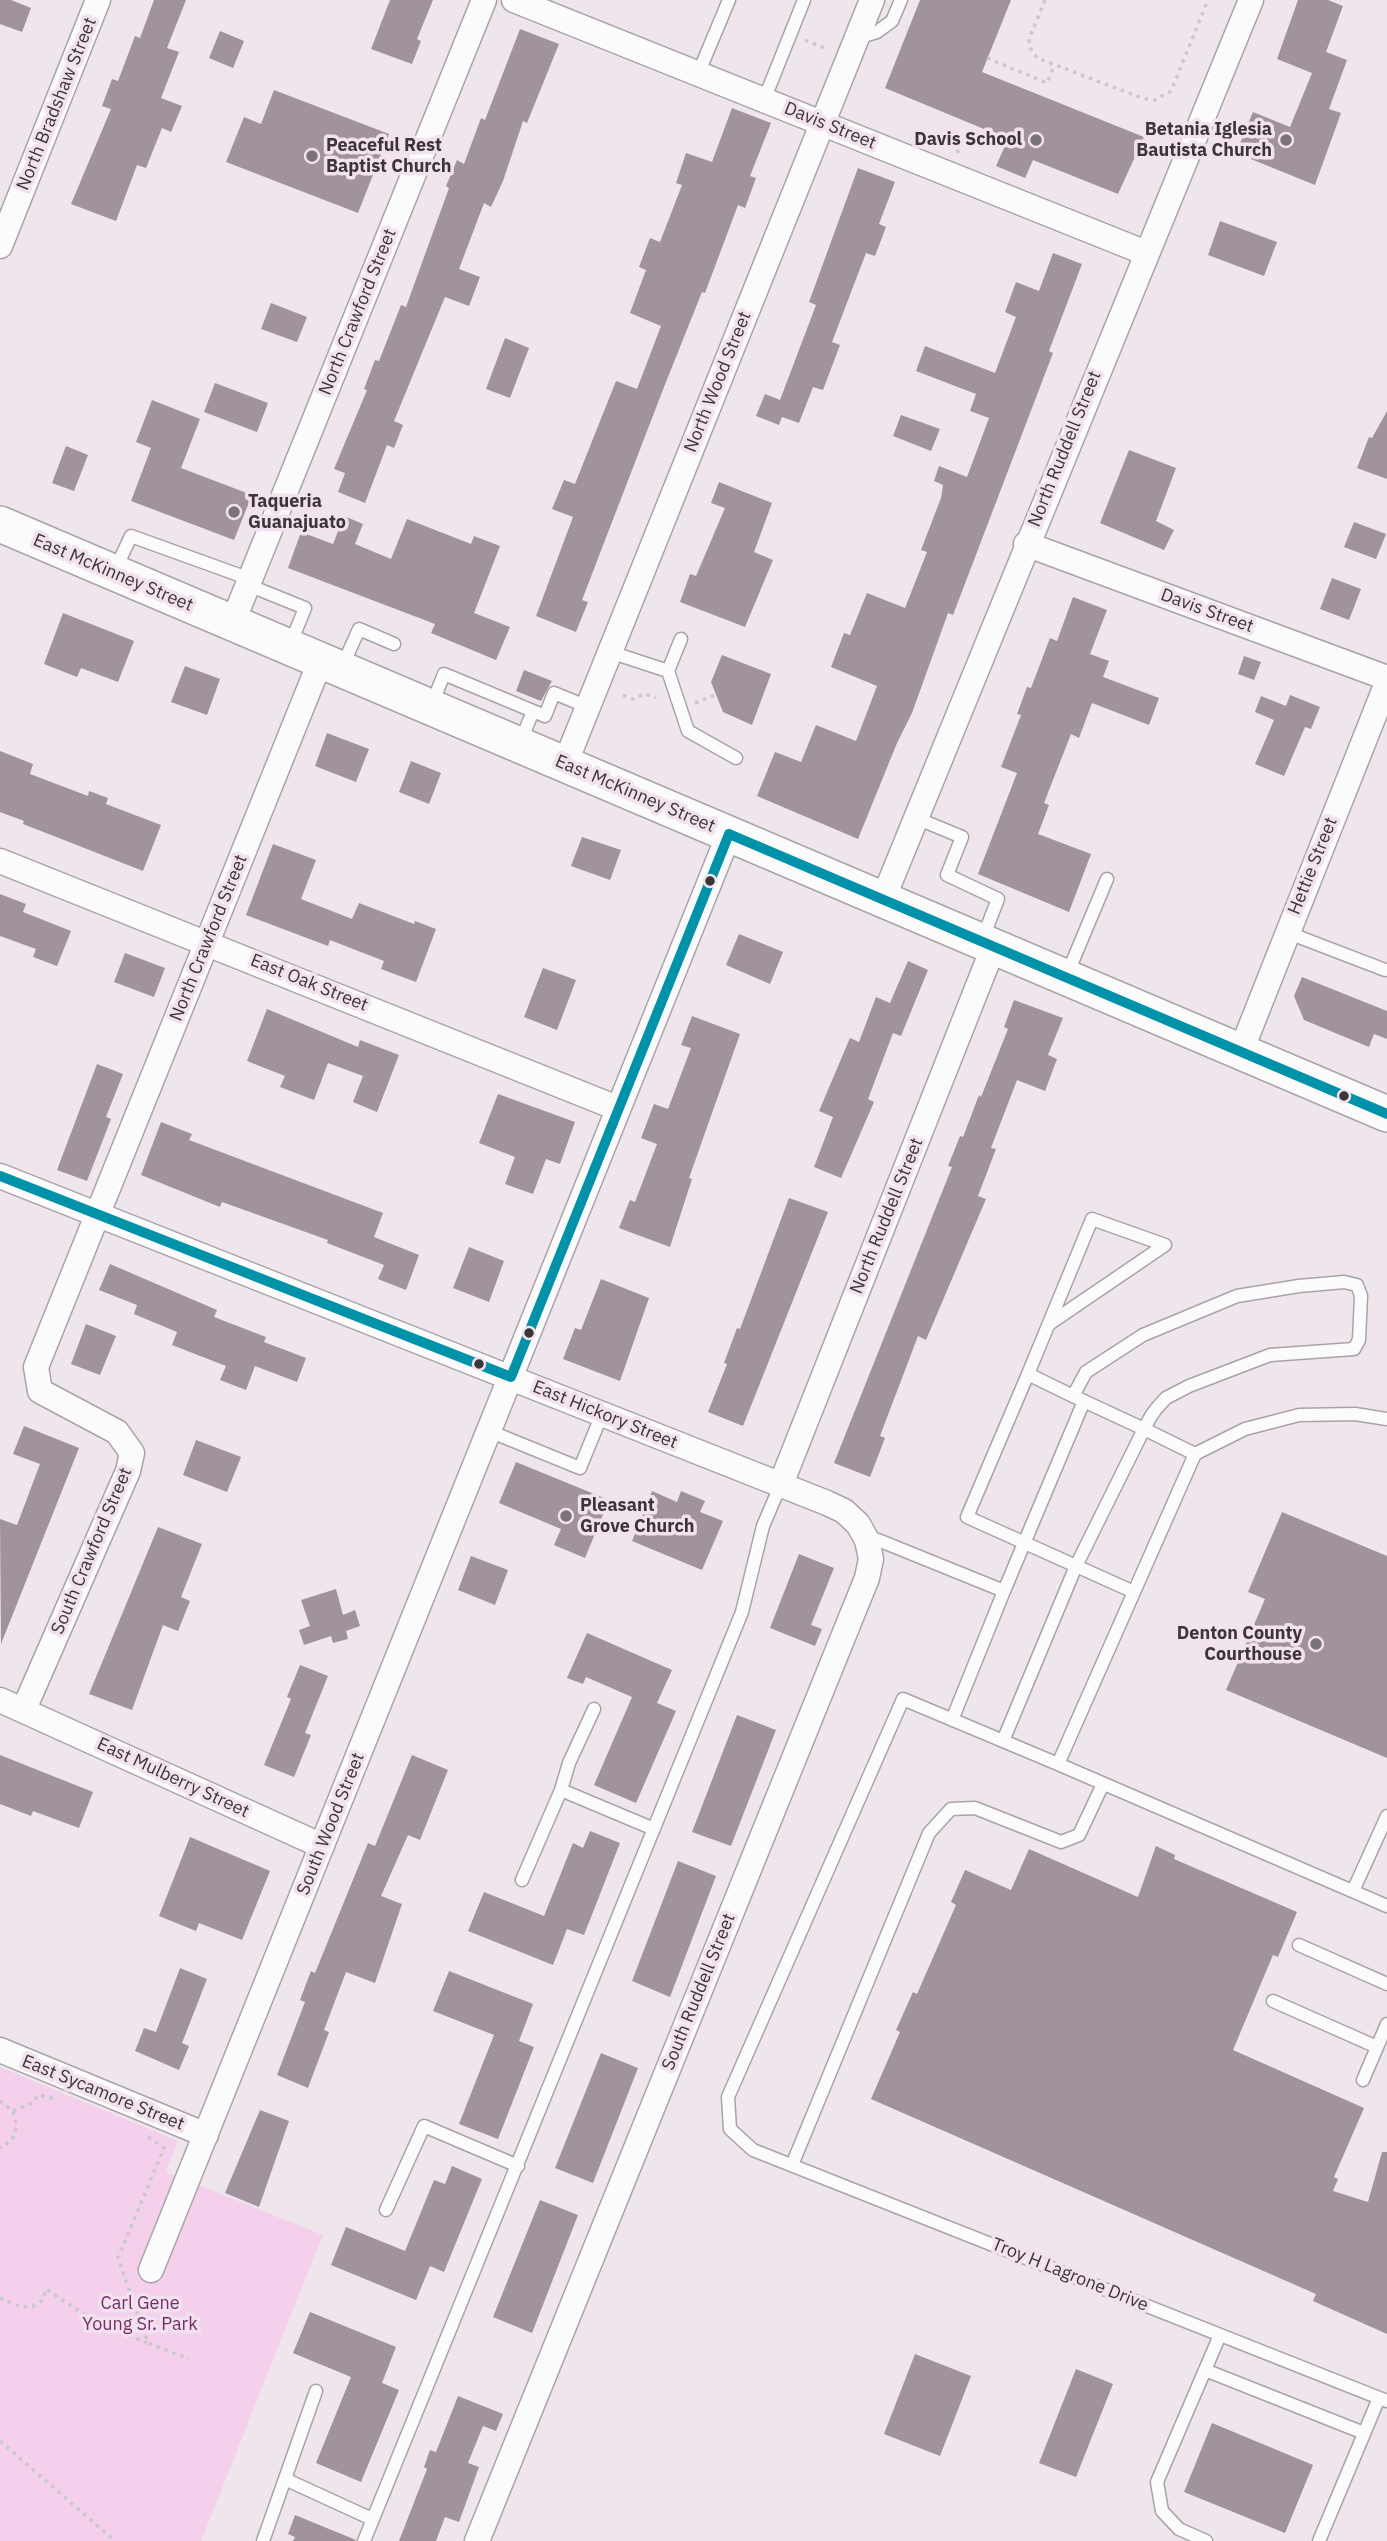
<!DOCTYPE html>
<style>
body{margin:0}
canvas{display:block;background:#eee6ec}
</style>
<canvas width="1387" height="2541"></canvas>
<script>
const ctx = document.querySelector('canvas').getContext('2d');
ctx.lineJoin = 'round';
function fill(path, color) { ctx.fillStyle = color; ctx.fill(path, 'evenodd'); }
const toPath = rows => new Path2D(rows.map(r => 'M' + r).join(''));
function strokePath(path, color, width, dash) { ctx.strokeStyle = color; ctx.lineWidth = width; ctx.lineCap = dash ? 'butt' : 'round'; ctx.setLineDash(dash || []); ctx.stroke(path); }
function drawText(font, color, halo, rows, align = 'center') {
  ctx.font = font + ' "IBM Plex Sans",sans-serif'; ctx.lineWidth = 7; ctx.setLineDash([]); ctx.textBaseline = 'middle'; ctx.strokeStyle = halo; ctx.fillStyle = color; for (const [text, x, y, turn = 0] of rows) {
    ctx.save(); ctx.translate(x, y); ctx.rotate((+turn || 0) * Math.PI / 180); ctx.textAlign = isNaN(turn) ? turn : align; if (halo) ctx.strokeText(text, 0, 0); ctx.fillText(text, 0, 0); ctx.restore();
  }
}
const green = toPath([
 [0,2067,178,2141,166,2172,323,2235,201,2541,0,2541]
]);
const building = toPath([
 [0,0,11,0,31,8,22,32,0,24],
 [154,0,186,0,167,48,179,52,161,98,182,106,171,132,162,128,146,168,137,165,116,221,71,204,111,109,102,106,112,79,118,81,135,36,140,38],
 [390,0,433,0,417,39,421,41,412,64,371,49],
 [920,0,1011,0,982,72,1144,137,1118,194,1033,160,1025,178,996,166,1008,139,885,88],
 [1298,0,1328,0,1343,6,1326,52,1347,60,1329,109,1341,113,1315,185,1236,153,1253,112,1290,127,1312,73,1277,59],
 [520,29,559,44,527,123,523,121,503,181,491,207,484,203,459,269,480,277,469,306,445,297,394,421,403,425,394,448,387,445,365,503,338,492,345,473,334,469,367,390,364,389,375,360,379,361,401,305,406,307,449,188,446,186,457,160,464,164,481,118,485,120],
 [220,31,244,41,233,68,209,58],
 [274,90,389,134,358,213,226,162,244,117,261,124],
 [732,108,771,123,750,176,756,178,745,208,738,205,705,293,702,292,664,387,582,600,588,602,576,632,536,616,573,517,552,509,564,480,575,484,616,381,637,389,661,326,630,313,646,270,639,267,650,238,660,242,682,185,676,183,686,153,712,162],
 [858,168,895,182,879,224,886,227,875,256,866,253,832,342,840,345,823,390,813,387,799,423,782,417,779,425,756,416,765,394,780,400,816,305,809,302],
 [1220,221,1277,242,1264,276,1208,255],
 [1053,253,1082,264,1049,351,1053,353,953,615,948,613,912,713,897,743,858,839,757,796,775,752,801,762,816,725,856,741,877,686,831,667,844,633,850,635,867,593,905,608,927,552,921,550,941,498,943,485,934,481,939,466,967,477,989,418,970,411,976,394,916,371,925,346,995,373,1016,317,1005,312,1016,282,1039,291],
 [271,303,307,317,297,342,261,329],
 [505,338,529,348,510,398,486,389],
 [215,383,268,403,257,432,204,412],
 [152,400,200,419,181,468,252,495,234,540,131,501,151,448,136,442],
 [1387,411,1387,479,1357,468,1369,437,1372,438],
 [901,415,940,429,931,451,893,436],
 [66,446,88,455,74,491,52,483],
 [1129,450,1176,468,1156,521,1174,530,1164,550,1100,523],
 [719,482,772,503,754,552,773,560,745,627,680,602,690,574,696,576,725,508,711,503],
 [344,516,363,524,355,544,391,559,407,519,471,544,474,536,500,546,474,613,510,627,496,660,431,633,435,624,288,568,301,532,333,544],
 [1354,522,1386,534,1376,559,1344,547],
 [1332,578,1361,589,1349,620,1320,609],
 [1073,597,1107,610,1090,654,1109,661,1103,677,1159,698,1149,725,1092,703,1079,738,1071,734,1044,803,1049,805,1038,834,1091,854,1069,912,978,874,1017,773,1001,767,1021,715,1017,714,1027,687,1031,688,1050,638,1057,641],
 [63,613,134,641,118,682,81,668,77,677,44,664],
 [722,655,771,674,752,725,723,712,711,682],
 [1244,656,1261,662,1254,680,1238,674],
 [185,666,220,679,207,715,171,702],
 [524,670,552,681,541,701,516,691],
 [1290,695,1320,707,1311,729,1305,727,1284,776,1255,764,1274,720,1255,712,1261,696,1286,706],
 [327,733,369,749,356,782,315,766],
 [0,751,33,764,30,774,88,796,89,791,108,798,106,804,161,825,143,871,23,824,24,821,0,812],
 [411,761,441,773,429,804,399,792],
 [582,837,621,850,610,880,571,866],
 [273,844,316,860,301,899,352,919,359,903,414,924,415,921,436,929,416,982,381,969,384,961,330,940,328,946,246,915],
 [0,894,26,904,23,912,71,931,57,966,33,957,36,949,0,936],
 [739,934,783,952,770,984,726,965],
 [125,953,165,968,154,997,114,982],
 [908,961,928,970,901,1036,893,1033,868,1099,874,1102,841,1178,814,1167,833,1117,819,1111,850,1038,859,1042,876,997,890,1003],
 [543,968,576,980,557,1030,524,1017],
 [1302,977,1387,1011,1387,1039,1374,1034,1369,1047,1304,1020,1294,996],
 [1014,1000,1063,1018,1048,1055,1057,1059,1045,1091,1017,1080,991,1148,996,1149,978,1196,986,1199,926,1340,918,1336,880,1436,885,1438,870,1477,834,1463,952,1167,948,1166,960,1136,963,1137,979,1095,981,1097,1008,1029,1004,1027],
 [267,1009,358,1047,360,1040,399,1055,377,1112,353,1102,363,1076,328,1063,314,1100,280,1087,285,1076,247,1061],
 [692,1016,740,1034,689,1178,692,1179,670,1247,619,1228,630,1200,635,1202,657,1144,641,1138,654,1104,668,1109,691,1048,681,1045],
 [97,1064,123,1074,106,1117,111,1119,87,1181,57,1170],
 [498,1094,575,1122,560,1164,546,1159,533,1194,505,1184,515,1157,479,1143],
 [161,1122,192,1134,189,1140,383,1213,374,1237,419,1255,406,1290,378,1279,384,1265,327,1243,328,1240,222,1202,220,1207,141,1175],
 [789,1198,828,1212,743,1426,708,1412,727,1364,724,1363,737,1328,740,1329],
 [469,1247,504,1261,489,1302,453,1288],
 [110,1264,217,1310,214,1317,266,1337,264,1342,306,1358,297,1382,255,1366,246,1390,220,1380,226,1366,172,1345,177,1332,134,1314,137,1305,99,1290],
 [601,1279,649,1298,620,1381,563,1359,575,1328,581,1330],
 [86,1324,116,1336,100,1375,71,1364],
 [24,1426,79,1448,1,1644,0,1519,17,1525,40,1464,13,1454],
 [196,1440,241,1457,227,1492,183,1475],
 [516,1462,609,1500,585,1558,554,1545,561,1529,499,1503],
 [652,1491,677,1502,681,1491,705,1501,700,1512,723,1521,702,1570,632,1541],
 [1282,1512,1387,1556,1387,1758,1226,1690,1265,1599,1248,1592],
 [158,1527,202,1544,181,1597,190,1601,178,1631,163,1625,132,1710,89,1694],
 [799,1554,834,1568,811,1625,822,1629,815,1646,770,1628],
 [471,1556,508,1570,495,1605,458,1590],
 [336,1589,343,1615,355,1610,360,1626,346,1631,348,1639,333,1643,331,1636,304,1645,299,1630,310,1626,301,1600],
 [587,1633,672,1670,657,1703,676,1711,636,1803,594,1785,632,1697,586,1677,583,1684,567,1678],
 [300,1665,328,1676,305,1733,311,1735,294,1777,264,1765,291,1699,287,1697],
 [737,1715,776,1730,731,1846,692,1832],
 [0,1755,93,1792,79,1828,33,1811,31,1816,0,1804],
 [412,1755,448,1770,420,1840,408,1835,381,1896,402,1904,375,1983,346,1972,324,2030,329,2032,308,2088,277,2075,305,2002,300,2000,311,1971,315,1973,368,1843,375,1846],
 [590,1831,620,1843,584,1935,567,1929,553,1965,468,1931,484,1892,544,1916,573,1843,583,1848],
 [190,1837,270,1871,242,1940,199,1923,196,1931,159,1916],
 [1156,1846,1175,1855,1174,1859,1297,1912,1278,1957,1273,1955,1233,2050,1364,2108,1334,2177,1338,2179,1333,2191,1368,2202,1382,2152,1387,2152,1387,2334,1313,2301,1316,2294,871,2099,900,2032,896,2030,913,1992,917,1994,956,1905,951,1902,965,1870,1011,1890,1029,1849,1138,1897],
 [678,1861,716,1876,670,1997,632,1981],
 [180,1968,207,1979,182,2043,189,2046,179,2070,135,2051,144,2028,156,2032],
 [449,1971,533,2004,519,2041,534,2047,498,2139,459,2124,494,2035,433,2011],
 [601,2053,638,2068,593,2183,555,2168],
 [260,2110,289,2121,259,2207,225,2193],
 [452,2166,482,2179,444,2272,430,2266,416,2300,331,2265,346,2227,405,2251,434,2180,445,2184],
 [540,2200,578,2215,532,2333,493,2317],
 [310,2312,396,2347,382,2383,399,2390,361,2482,316,2463,351,2377,293,2353],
 [915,2354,971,2376,940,2456,884,2434],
 [1076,2369,1113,2384,1076,2477,1039,2463],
 [458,2396,503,2414,496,2431,483,2426,468,2463,479,2467,459,2522,445,2517,436,2541,399,2541,427,2469,424,2467,430,2450,436,2452],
 [1212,2423,1313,2465,1285,2533,1184,2492],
 [295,2515,356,2540,355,2541,293,2541,295,2537,288,2534]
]);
const path = toPath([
 [1045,0,1029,39,1030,48,1037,58,1142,98,1155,100,1171,91,1208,0],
 [805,40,827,49],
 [987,58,1047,83,1054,66],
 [957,153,964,135],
 [623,695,633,699,644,694,656,697],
 [695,703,716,695],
 [0,2101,13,2111,17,2126,12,2140,0,2148],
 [13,2111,33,2103,38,2095,53,2098],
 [148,2137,164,2148,118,2258,148,2343,189,2359],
 [0,2298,21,2307,33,2306,43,2300,46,2289,99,2324,147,2343],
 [0,2441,115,2541]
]);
const lane = toPath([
 [857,38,877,32,892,21,901,0],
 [698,74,729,0],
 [764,100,804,0],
 [115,570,131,536,250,579],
 [248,585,305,608,290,645],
 [610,652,668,671,688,731,736,758],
 [342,667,359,629,394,644],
 [668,671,681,639],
 [432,704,444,674,545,716,554,693,588,707],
 [520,743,533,711],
 [916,818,962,837,947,875,998,899,982,940],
 [1286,932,1385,970],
 [1066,977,1107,879],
 [1049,1324,1165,1245,1092,1219,1028,1374,1073,1396],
 [1028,1374,967,1517,1134,1592],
 [1387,1419,1355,1414,1299,1415,1245,1429,1195,1454,1058,1764,1387,1906],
 [489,1431,580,1468,602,1414],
 [867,1540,878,1540,1004,1591,952,1720],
 [1004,1591,1084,1401],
 [1003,1741,1076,1566,1144,1429,1151,1416,1156,1409,1166,1398,1189,1386,1270,1355,1354,1349,1359,1340,1361,1296,1357,1285,1344,1282,1299,1286,1237,1296,1143,1335,1086,1372,1073,1396,1144,1429,1195,1454],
 [1058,1764,903,1699,728,2097,730,2129,753,2150,1387,2401],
 [561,1790,569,1763,594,1709],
 [522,1880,561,1790,654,1829],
 [1353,1891,1387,1816],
 [1299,1945,1387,1984],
 [1273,2001,1377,2047],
 [1363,2080,1387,2024],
 [792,2165,929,1833,951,1809,975,1808,1061,1842,1079,1835,1103,1784],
 [386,2210,424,2126,518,2166],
 [1205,2370,1364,2433],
 [287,2480,372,2519],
 [263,2541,316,2391],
 [364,2541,742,1612,763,1526,781,1484],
 [1206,2541,1179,2529,1162,2511,1157,2482,1220,2335],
 [1319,2541,1379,2398]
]);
const street = toPath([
 [514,0,1146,253],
 [0,246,98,0],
 [1026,544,1387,678],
 [232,624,484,0],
 [565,764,872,0],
 [0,861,617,1108],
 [883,899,1251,0],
 [1241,1051,1387,683],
 [0,1176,827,1503,844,1511,858,1524,867,1540,871,1559,867,1578,477,2541],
 [781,1484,993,948],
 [0,1700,322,1846],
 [24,1709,128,1471,132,1453,117,1432,40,1391,36,1367,320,662],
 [0,2050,206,2135],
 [151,2270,729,834]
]);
const secondary = toPath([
 [0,524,1387,1114]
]);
const bus1 = toPath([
 [729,834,1387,1114],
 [0,1176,511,1377],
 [511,1377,729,834]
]);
const markers = [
 [1036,140,7,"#7a7378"],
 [1286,140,7,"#7a7378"],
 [312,156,7,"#7a7378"],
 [234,512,7,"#7a7378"],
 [710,881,6,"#3b353a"],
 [1344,1096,6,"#3b353a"],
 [529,1333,6,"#3b353a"],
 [479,1364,6,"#3b353a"],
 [566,1516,7,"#7a7378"],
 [1316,1644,7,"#7a7378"]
];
const streetNames = [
 ["North Bradshaw Street",57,104,-68],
 ["Davis Street",830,126,22],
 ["North Crawford Street",358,312,-68],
 ["North Wood Street",718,382,-68],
 ["North Ruddell Street",1065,449,-68],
 ["East McKinney Street",113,573,23],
 ["Davis Street",1207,611,20],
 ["East McKinney Street",635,794,23],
 ["Hettie Street",1313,866,-68],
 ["North Crawford Street",209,938,-68],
 ["East Oak Street",309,983,22],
 ["North Ruddell Street",887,1216,-68],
 ["East Hickory Street",605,1415,22],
 ["South Crawford Street",92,1551,-67],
 ["East Mulberry Street",173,1778,25],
 ["South Wood Street",331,1824,-68],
 ["South Ruddell Street",699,1992,-68],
 ["East Sycamore Street",103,2093,22],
 ["Troy H Lagrone Drive",1070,2275,22]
];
const poiNames = [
 ["Betania Iglesia",1272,130],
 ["Bautista Church",1272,151],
 ["Davis School",1022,140],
 ["Peaceful Rest",326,146,"left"],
 ["Baptist Church",326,167,"left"],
 ["Taqueria",248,502,"left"],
 ["Guanajuato",248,523,"left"],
 ["Pleasant",580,1506,"left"],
 ["Grove Church",580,1527,"left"],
 ["Denton County",1302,1634],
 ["Courthouse",1302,1655]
];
const parkNames = [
 ["Carl Gene",140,2304],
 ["Young Sr. Park",140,2325]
];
fill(green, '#f4d0ec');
fill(building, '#a0939e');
strokePath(lane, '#a9a3a8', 15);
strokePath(street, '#a9a3a8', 27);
strokePath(secondary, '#a9a3a8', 38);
strokePath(path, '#cbc8ca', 3.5, [3.5, 5]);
strokePath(lane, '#fcfbfc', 12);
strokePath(street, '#fcfbfc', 24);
strokePath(secondary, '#fcfbfc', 35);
strokePath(bus1, '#0092a9', 10);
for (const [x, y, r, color] of markers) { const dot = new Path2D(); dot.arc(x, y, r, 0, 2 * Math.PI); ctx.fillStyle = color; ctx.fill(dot); strokePath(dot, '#f1e2ed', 2.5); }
drawText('18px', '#3b353a', '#f1e2ed', streetNames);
drawText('bold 18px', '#3b353a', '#f1e2ed', poiNames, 'right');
drawText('18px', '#752c69', '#f1e2ed', parkNames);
</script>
